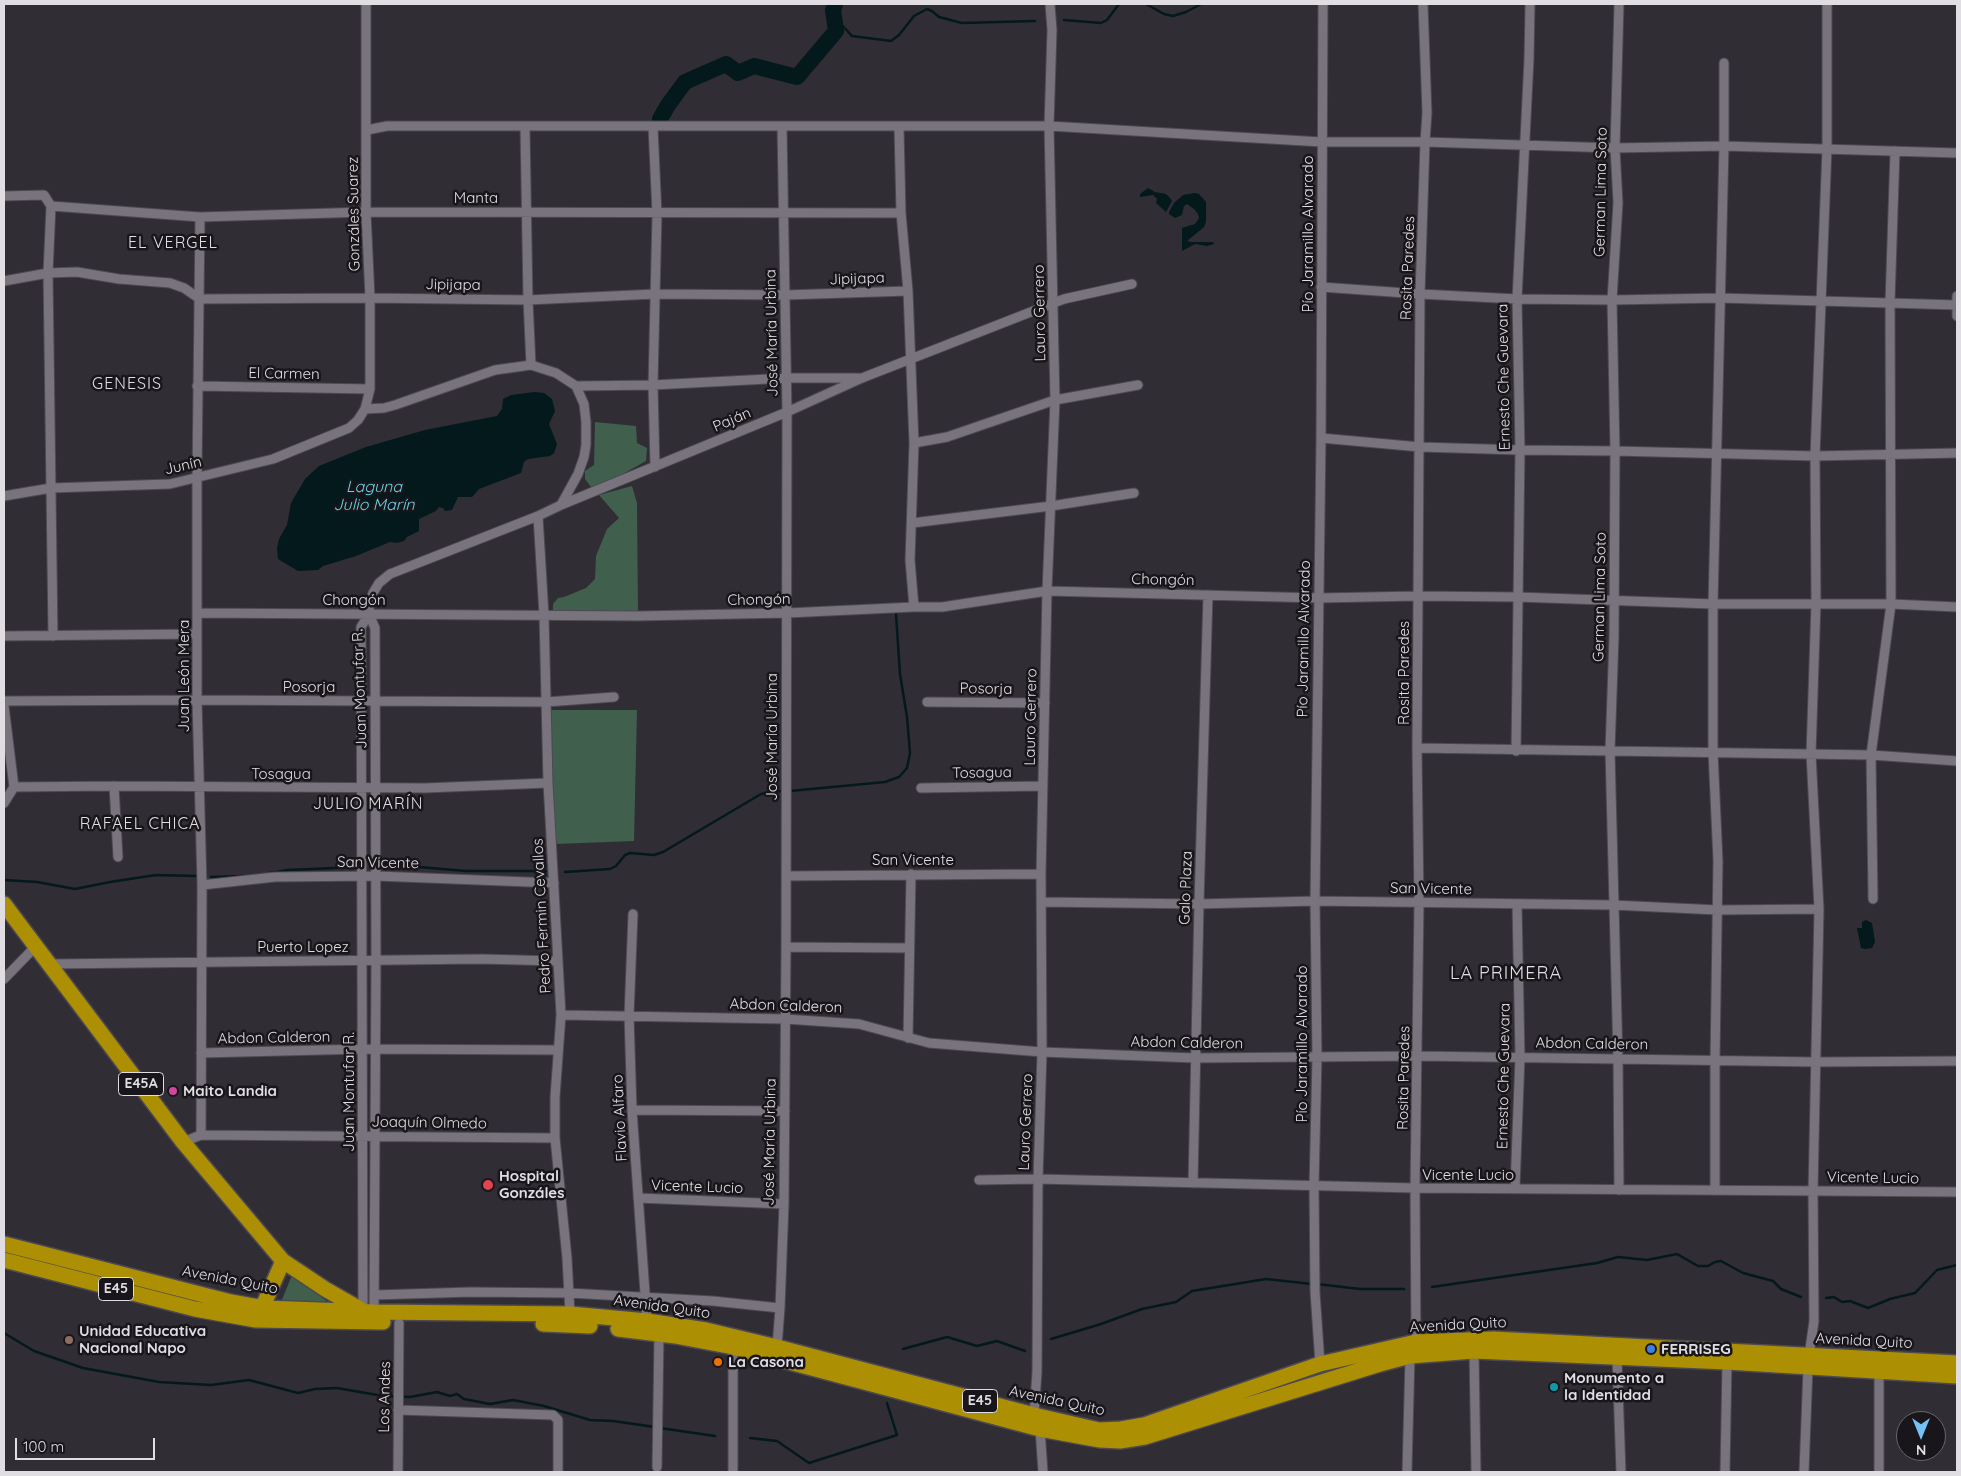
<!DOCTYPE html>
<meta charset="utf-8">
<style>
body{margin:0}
#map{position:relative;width:1961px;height:1476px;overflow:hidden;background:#312d35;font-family:Quicksand,sans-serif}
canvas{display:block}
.frame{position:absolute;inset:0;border:5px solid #e0dde3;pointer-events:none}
.north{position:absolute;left:1896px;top:1411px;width:50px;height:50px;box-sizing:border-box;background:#18161a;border:1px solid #68666a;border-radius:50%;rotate:180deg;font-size:14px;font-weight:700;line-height:20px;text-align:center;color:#e0dde3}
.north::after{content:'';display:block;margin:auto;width:18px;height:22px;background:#75c0f6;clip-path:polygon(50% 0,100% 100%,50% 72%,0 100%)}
.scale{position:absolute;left:15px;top:1438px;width:140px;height:22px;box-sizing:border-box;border:2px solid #e0dde3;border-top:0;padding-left:6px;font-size:15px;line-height:18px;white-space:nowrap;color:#e0dde3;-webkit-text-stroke:4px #18161a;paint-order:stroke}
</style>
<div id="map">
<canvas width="1961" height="1476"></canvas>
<div class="frame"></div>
<div class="north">N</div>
<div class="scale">100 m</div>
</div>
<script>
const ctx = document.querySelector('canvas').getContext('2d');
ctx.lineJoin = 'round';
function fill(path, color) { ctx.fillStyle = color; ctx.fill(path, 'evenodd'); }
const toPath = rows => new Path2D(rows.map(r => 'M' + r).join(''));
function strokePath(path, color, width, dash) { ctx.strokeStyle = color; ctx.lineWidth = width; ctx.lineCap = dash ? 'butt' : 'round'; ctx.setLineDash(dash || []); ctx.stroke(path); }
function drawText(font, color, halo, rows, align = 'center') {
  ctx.font = font + ' Quicksand,sans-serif'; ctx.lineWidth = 5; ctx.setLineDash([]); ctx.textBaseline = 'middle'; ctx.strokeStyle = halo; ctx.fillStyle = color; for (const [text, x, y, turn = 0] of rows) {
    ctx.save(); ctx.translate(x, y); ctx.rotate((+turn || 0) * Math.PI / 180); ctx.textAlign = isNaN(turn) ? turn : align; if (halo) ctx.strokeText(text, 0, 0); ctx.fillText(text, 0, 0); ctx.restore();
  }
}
const green = toPath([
 [595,422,636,426,637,443,647,448,646,461,607,483,591,487,585,479,585,471,594,465],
 [632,486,637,503,638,611,553,611,553,604,558,598,564,597,586,588,595,579,596,556,607,529,619,518,599,495],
 [549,710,637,710,634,841,556,844],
 [292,1275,329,1303,281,1302]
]);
const water = toPath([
 [1148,188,1155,192,1166,194,1170,198,1172,201,1166,212,1156,203,1157,199,1153,195,1140,197,1140,194],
 [1195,193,1199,194,1206,202,1206,222,1204,227,1187,241,1191,242,1213,242,1214,244,1207,246,1195,244,1182,251,1182,228,1195,224,1199,218,1198,214,1194,209,1187,204,1184,206,1182,215,1175,218,1169,214,1169,212,1174,203,1183,195],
 [534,392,544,393,552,399,555,411,549,424,557,444,554,453,550,456,528,459,524,462,521,473,479,489,472,497,458,497,452,510,445,511,443,508,439,507,436,511,419,519,419,531,407,537,404,541,397,543,390,542,356,556,323,566,318,570,298,571,278,559,277,548,279,539,287,525,291,503,305,479,319,466,366,447,425,430,497,416,502,409,503,399,511,395],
 [1866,920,1872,923,1875,942,1872,948,1865,949,1861,948,1857,928,1862,928,1862,922]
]);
const stream = toPath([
 [1146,4,1164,14,1173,16,1186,12,1201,4],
 [833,10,840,23,852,36,891,41,899,35,914,16,927,9,932,11,939,17,962,23,1035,21],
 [1064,20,1101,23,1107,20,1119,4],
 [790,791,885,782,899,777,907,768,910,753,907,717,900,674,896,614],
 [383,864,466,871,546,871],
 [565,872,610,869,616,866,625,855,630,853,654,855,663,852,761,794,781,791],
 [270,873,288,870,357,867],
 [211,877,244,876],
 [4,880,37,882,75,889,110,882,156,875,197,876],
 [1317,1284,1360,1289,1404,1289],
 [1432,1287,1597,1263,1618,1257,1647,1260,1677,1254,1698,1266,1708,1266,1715,1262,1721,1261,1743,1273,1773,1281,1781,1289,1801,1297],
 [1826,1298,1834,1297,1842,1302,1850,1301,1868,1308,1890,1299,1915,1293,1937,1270,1957,1265],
 [4,1333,34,1351,83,1368,159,1382,211,1385,249,1380,298,1393,315,1389,337,1388,383,1396,410,1397,437,1392,450,1396,457,1394,464,1399,490,1404,513,1400,544,1406,590,1420,613,1421,655,1427],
 [1051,1339,1101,1324,1142,1309,1176,1302,1192,1291,1266,1279,1312,1284],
 [903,1349,947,1337,977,1346,997,1341,1025,1351],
 [660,1428,715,1436],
 [750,1438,777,1441,809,1463,897,1435,887,1403]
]);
const river = toPath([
 [660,119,668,105,685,82,726,64,738,73,754,66,797,77,836,31,833,10,835,4]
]);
const street = toPath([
 [1619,4,1615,148,1618,203,1612,300,1615,451,1614,637,1610,751,1618,1058,1619,1190],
 [525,127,528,300,531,365],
 [653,127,657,214,653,385,655,467],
 [899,128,901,213,908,291,914,443,910,560,914,607],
 [367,130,387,126,1049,126,1322,142,1425,142,1615,148,1724,146,1957,153],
 [4,196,44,195,51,206,48,273,53,636],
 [51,206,200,217,366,212,901,213],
 [200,217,197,477,197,700,202,885,201,1135],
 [4,281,48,273,77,272,119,279,170,283,184,288,200,299,370,298,528,300,655,294,785,295,908,291],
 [1321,287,1420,294,1517,299,1612,300,1720,298,1957,305],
 [1957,296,1957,316],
 [197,386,370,389],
 [576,386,653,385,787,378,859,378],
 [365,409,384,408,395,405,495,370,531,365,556,373,576,386,584,404,586,422,586,445,584,457,578,474,561,505],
 [1321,438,1420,447,1520,450,1615,451,1815,456,1957,453],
 [914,443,947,437,1055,400,1138,385],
 [4,496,51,488,170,484,273,459,349,428,358,420,365,409,370,389,370,298,366,212,366,4],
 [538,516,544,615,548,783,561,1015,555,1097,555,1138,567,1258,570,1314],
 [912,523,1051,506,1134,493],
 [198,613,638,616,787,613,914,607,942,607,1047,591,1319,598,1418,596,1518,597,1713,604,1891,604,1957,607],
 [369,614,375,628,376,960,374,1315],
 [4,636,197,634],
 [4,701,197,700,546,702,614,697],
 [927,702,1045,703],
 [4,706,14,787,4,803],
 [1417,748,1871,755,1957,761],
 [1516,751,1520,450,1517,299,1529,59,1530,4],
 [114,786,118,857],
 [14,787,114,786,425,788,548,783],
 [921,788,1043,786],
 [786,876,1041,874],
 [202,885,275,877,376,876,554,883],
 [1873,899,1871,755,1891,604,1890,302,1895,151],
 [1041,902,1199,904,1315,901,1613,905,1718,910,1819,909],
 [633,914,629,1016,632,1110,647,1321],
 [786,947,909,948],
 [50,964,482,959,557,961],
 [4,979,36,946],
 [561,1015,785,1019,859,1024,929,1043,1042,1052,1195,1058,1418,1056,1816,1062,1957,1061],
 [908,1038,911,874],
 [201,1053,363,1049,558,1050],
 [632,1110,785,1111],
 [183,1142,201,1135,555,1138],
 [979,1180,1038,1179,1415,1188,1957,1192],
 [1193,1183,1199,904,1208,595],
 [1515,1188,1520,1057,1517,904],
 [1715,1190,1715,1060,1718,861,1713,752,1713,604,1724,146,1724,63],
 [638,1198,784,1204],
 [374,1295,471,1292,569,1293,713,1301,780,1308],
 [363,1314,361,627,369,614,369,605,373,593,379,583,390,574,538,516,561,505,787,412,862,378,1064,299,1132,284],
 [1416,1342,1415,1188,1419,903,1417,748,1420,294,1425,142,1427,113,1423,4],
 [733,1347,733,1472],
 [777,1347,780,1308,784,1204,786,947,787,412,782,127],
 [1474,1351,1476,1472],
 [1809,1356,1814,1321,1813,1191,1819,909,1811,754,1816,603,1815,456,1827,148,1827,4],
 [1617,1359,1621,1472],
 [1320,1364,1315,1292,1314,1186,1317,1057,1315,901,1321,438,1323,4],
 [1879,1372,1879,1472],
 [398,1410,553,1415,558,1420,558,1472],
 [657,1467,659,1334],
 [398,1472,399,1323],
 [1043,1472,1040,1429,1034,1415,1037,1372,1038,1179,1042,1052,1041,874,1047,591,1055,400,1049,126,1052,30,1050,4],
 [1407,1472,1410,1356],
 [1725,1472,1727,1362],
 [1804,1472,1808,1368]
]);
const highway = toPath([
 [4,904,183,1142,283,1261,325,1289,360,1309],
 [4,1244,231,1302,264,1308,374,1312,570,1314,647,1321,706,1330,777,1347,1034,1415,1099,1430,1121,1429,1144,1425,1320,1364,1416,1342,1493,1339,1957,1363],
 [4,1260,195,1309,256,1320,383,1322],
 [259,1315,283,1261],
 [543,1324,590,1326],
 [618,1329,675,1336,733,1347,1040,1429,1100,1440,1120,1441,1145,1437,1380,1364,1410,1356,1474,1351,1727,1362,1957,1376]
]);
const markers = [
 [173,1091,5,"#d1479c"],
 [488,1185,6,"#e0444e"],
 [69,1340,5,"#8d6e63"],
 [1651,1349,5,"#3f7fe0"],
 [718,1362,5,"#e8710a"],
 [1554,1387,5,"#0f9aa8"]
];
const shields = [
 [141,1084,45],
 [116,1289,35],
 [980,1401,35]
];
const shieldNames = [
 ["E45A",141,1084],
 ["E45",116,1289],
 ["E45",980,1401]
];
const streetNames = [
 ["German Lima Soto",1601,192,-89],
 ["Manta",476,198],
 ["Gonzáles Suarez",354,214,-91],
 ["Pío Jaramillo Alvarado",1308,234,-90],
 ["Rosita Paredes",1408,268,-88],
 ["Jipijapa",857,279,-2],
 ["Jipijapa",453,285,1],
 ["Lauro Gerrero",1040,313,-91],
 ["José María Urbina",772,333,-91],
 ["El Carmen",284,374,1],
 ["Ernesto Che Guevara",1504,377,-91],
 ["Paján",732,420,-23],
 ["Junín",183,466,-13],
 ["Chongón",1163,580,1],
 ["German Lima Soto",1600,597,-89],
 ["Chongón",354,600],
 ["Chongón",759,600,-1],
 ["Pío Jaramillo Alvarado",1304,639,-89],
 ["Rosita Paredes",1404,673,-90],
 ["Juan León Mera",184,676,-90],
 ["Posorja",309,687],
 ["Juan Montufar R.",360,689,-92],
 ["Posorja",986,689,1],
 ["Lauro Gerrero",1031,717,-89],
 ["José María Urbina",772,737,-90],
 ["Tosagua",982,773,-1],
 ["Tosagua",281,774],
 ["San Vicente",913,860],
 ["San Vicente",378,863,1],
 ["Galo Plaza",1186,888,-88],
 ["San Vicente",1431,889,1],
 ["Pedro Fermin Cevallos",542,916,-93],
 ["Puerto Lopez",303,947],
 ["Abdon Calderon",786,1006,2],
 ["Abdon Calderon",274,1038,-1],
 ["Abdon Calderon",1187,1043,1],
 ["Pío Jaramillo Alvarado",1302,1044,-90],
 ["Abdon Calderon",1592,1044,1],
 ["Ernesto Che Guevara",1504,1076,-89],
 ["Rosita Paredes",1404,1078,-89],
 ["Juan Montufar R.",349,1092,-90],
 ["Flavio Alfaro",620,1118,-93],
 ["Lauro Gerrero",1026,1122,-88],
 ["Joaquín Olmedo",429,1123,1],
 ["José María Urbina",770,1142,-89],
 ["Vicente Lucio",1468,1175],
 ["Vicente Lucio",1873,1178,1],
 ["Vicente Lucio",697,1187,2],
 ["Avenida Quito",230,1280,11],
 ["Avenida Quito",662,1307,8],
 ["Avenida Quito",1458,1325,-3],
 ["Avenida Quito",1864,1341,3],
 ["Los Andes",385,1397,-89],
 ["Avenida Quito",1057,1401,12]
];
const poiNames = [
 ["Maito Landia",183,1091],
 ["Hospital",499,1176],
 ["Gonzáles",499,1193],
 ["Unidad Educativa",79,1331],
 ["Nacional Napo",79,1348],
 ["FERRISEG",1661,1349],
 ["La Casona",728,1362],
 ["Monumento a",1564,1378],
 ["la Identidad",1564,1395]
];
const neighbourhoodNames = [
 ["EL VERGEL",173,243],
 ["GENESIS",127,384],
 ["JULIO MARÍN",368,804],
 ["RAFAEL CHICA",140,824]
];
const waterNames = [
 ["Laguna",374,487],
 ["Julio Marín",374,505]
];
const quarterNames = [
 ["LA PRIMERA",1506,974]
];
fill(green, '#415f4d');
fill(water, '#03191c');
strokePath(stream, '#03191c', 2.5);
strokePath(river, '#03191c', 16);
strokePath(street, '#4d4950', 11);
strokePath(highway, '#4d4950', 18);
strokePath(street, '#78737d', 9);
strokePath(highway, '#ac8f02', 15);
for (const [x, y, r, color] of markers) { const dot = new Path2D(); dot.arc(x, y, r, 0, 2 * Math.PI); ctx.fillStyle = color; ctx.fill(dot); strokePath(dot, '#18161a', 2); }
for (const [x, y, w] of shields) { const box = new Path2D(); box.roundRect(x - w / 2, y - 11.5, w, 23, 4); ctx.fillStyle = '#18161a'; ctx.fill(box); strokePath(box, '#e0dde3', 1); }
drawText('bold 14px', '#e0dde3', null, shieldNames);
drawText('15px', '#e0dde3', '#18161a', streetNames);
drawText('bold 15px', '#e0dde3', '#18161a', poiNames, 'left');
ctx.letterSpacing = '1px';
drawText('16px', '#e0dde3', '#18161a', neighbourhoodNames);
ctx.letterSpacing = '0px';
drawText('italic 16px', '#67d5e6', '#18161a', waterNames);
ctx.letterSpacing = '1px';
drawText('18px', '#e0dde3', '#18161a', quarterNames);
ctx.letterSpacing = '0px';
</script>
